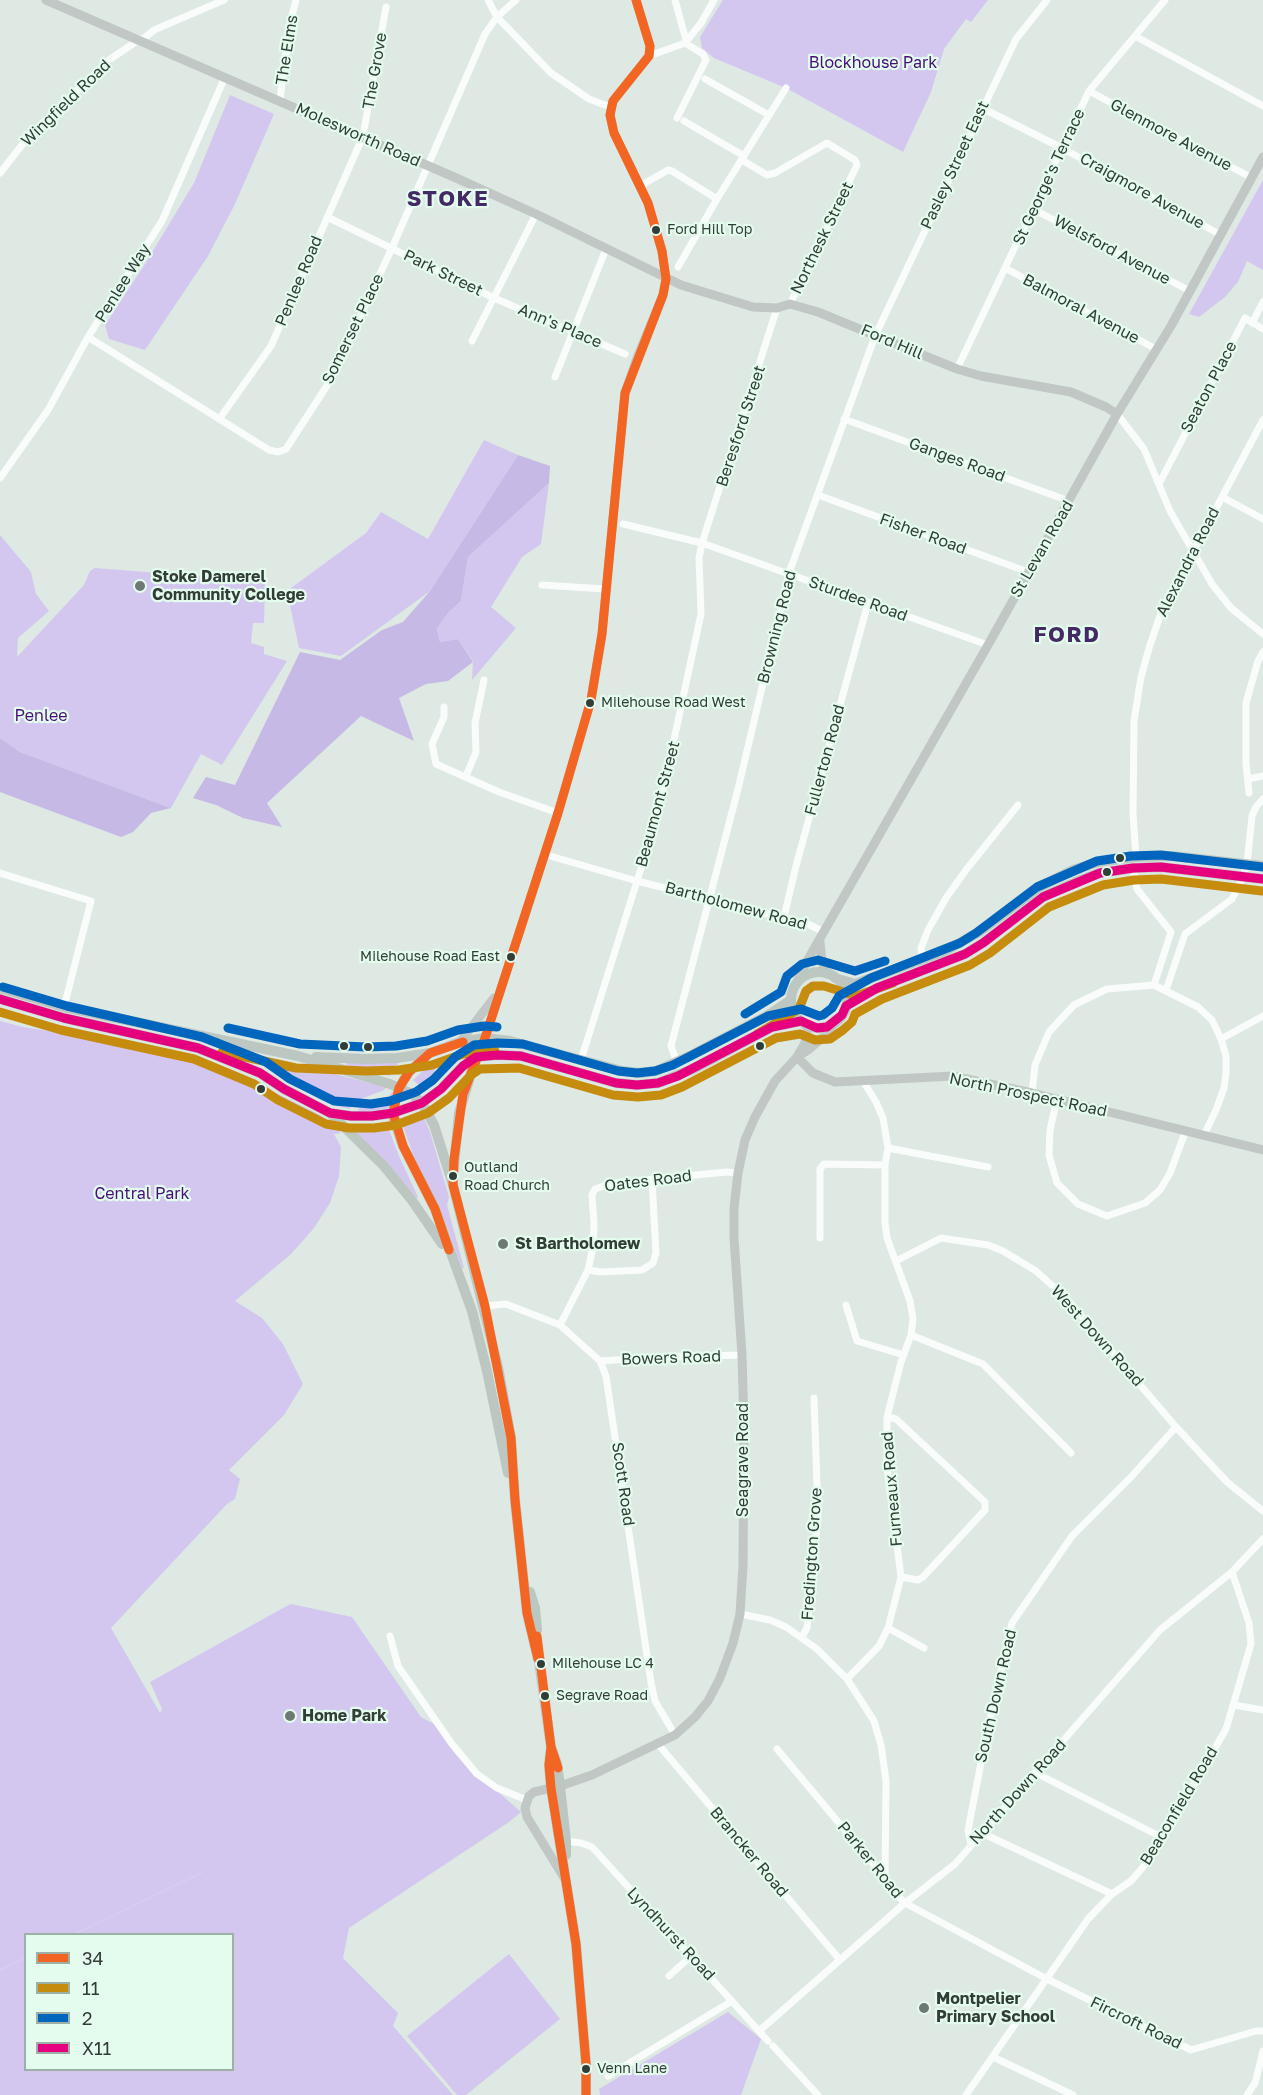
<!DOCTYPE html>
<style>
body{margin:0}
#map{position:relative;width:1263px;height:2095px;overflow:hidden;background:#dde9e2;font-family:"Golos Text",sans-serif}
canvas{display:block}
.legend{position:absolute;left:24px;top:1933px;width:210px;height:138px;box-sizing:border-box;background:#e4fcee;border:2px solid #9db0a5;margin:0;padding:8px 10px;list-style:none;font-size:18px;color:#333d37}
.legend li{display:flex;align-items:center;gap:12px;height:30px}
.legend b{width:30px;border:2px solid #9db0a5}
</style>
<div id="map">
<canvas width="1263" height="2095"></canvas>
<ul class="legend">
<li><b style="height:8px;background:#f26522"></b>34</li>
<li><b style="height:8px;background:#c68c0e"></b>11</li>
<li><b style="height:8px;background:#0065bd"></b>2</li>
<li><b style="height:8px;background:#e5007d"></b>X11</li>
</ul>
</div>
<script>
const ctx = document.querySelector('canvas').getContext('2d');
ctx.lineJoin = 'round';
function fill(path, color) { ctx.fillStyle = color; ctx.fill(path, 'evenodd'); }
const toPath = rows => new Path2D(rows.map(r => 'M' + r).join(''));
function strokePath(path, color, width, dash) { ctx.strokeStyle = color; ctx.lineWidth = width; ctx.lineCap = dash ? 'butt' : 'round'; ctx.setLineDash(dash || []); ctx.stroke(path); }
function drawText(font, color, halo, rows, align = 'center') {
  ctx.font = font + ' "Golos Text",sans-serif'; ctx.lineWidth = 4.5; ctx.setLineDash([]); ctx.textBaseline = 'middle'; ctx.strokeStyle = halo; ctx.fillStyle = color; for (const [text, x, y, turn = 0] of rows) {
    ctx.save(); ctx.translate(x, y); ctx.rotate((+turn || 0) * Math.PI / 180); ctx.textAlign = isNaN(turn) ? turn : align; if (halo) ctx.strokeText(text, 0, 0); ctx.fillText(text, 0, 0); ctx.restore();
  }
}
const green = toPath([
 [723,0,988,0,971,22,966,19,944,49,931,92,903,152,786,88,714,58,702,48,700,37],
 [230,95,274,114,235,204,208,256,145,350,109,339,105,325,145,264,194,183],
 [1263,180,1263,270,1247,261,1238,282,1225,297,1199,317,1189,314],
 [484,440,518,455,430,591,341,656,299,648,287,591,366,533,381,512,428,539],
 [549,483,541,544,522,557,491,607,516,628,472,680,473,661,458,639,440,642,437,627,448,613,461,601,468,557],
 [0,535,31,572,36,594,49,611,18,638,17,657,84,585,90,571,95,568,262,581,265,584,264,623,253,623,251,643,264,647,264,654,287,661,222,765,201,754,171,808,20,752,0,738],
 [0,1021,23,1027,108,1040,159,1050,187,1058,230,1076,266,1088,320,1115,341,1133,334,1134,341,1147,339,1176,330,1203,314,1228,291,1254,235,1301,262,1318,283,1344,303,1384,284,1415,229,1470,240,1479,235,1499,227,1504,111,1628,160,1713,162,1709,150,1682,283,1608,291,1604,352,1617,421,1717,434,1724,456,1755,521,1812,509,1822,349,1928,343,1958,398,2013,393,2026,453,2095,0,2095],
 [26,1934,232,1934,232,2070,26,2070],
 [199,1039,283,1061,386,1087,384,1090,353,1102,350,1109,337,1106,319,1099,267,1067,243,1056,198,1041],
 [473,1047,470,1053,450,1067,439,1058],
 [434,1061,438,1065,435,1069,435,1072,437,1073,442,1068,446,1071,426,1091,413,1080],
 [347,1063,398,1063,398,1065,393,1069,390,1076,346,1065],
 [392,1092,393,1093,390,1108,359,1113,358,1109,388,1097],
 [423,1116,430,1132,449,1197,447,1205,464,1268,462,1268,448,1229,415,1160,404,1129,403,1124],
 [388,1127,399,1156,418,1197,417,1198,388,1163,354,1130],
 [509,1954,560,2019,466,2095,457,2095,407,2036],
 [728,2012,761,2039,741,2095,600,2095,599,2089]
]);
const forest = toPath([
 [518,455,550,466,549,483,468,557,461,601,448,613,437,628,440,642,458,639,473,662,448,681,426,684,399,698,414,741,361,716,267,803,282,827,243,818,216,805,193,798,206,777,235,785,300,652,340,660,382,630,403,622,430,591],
 [0,738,20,752,171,808,151,813,133,832,121,837,0,792]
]);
const stream = toPath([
 [75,1934,201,1873],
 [0,1970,26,1958]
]);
const street = toPath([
 [488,0,497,17,551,73,589,99,610,107],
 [675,0,686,40],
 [1135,36,1263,106],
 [142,40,154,30,224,0],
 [649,56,685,43,701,23,714,0],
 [705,79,769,115],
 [1089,91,1252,178],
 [280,100,289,27,296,0],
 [982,108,1062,148,1221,235],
 [677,118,706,60,703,54,685,43],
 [684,121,744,156],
 [742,160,767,175,775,173,827,143,855,160,857,165,790,304],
 [0,173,29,136,109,60,140,39],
 [640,186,668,170,672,171,717,199],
 [1033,209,1190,291],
 [327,217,494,298,625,354],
 [678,267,717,199,786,88],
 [1005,268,1156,349],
 [1252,323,1263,302],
 [88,337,269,450,278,452,286,449,330,381,392,248,485,34,497,17,516,0],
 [472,341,536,214],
 [957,369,1089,91,1165,0],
 [555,377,606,249],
 [1117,414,1144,449,1170,511,1212,584,1231,608,1263,634],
 [220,418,271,346,363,136,386,7],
 [844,419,1069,501],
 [0,478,48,410,88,337,162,221,225,77],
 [1159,484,1245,318,1263,329],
 [818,495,1028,572],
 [1222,497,1263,519],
 [623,524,702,543,988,645],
 [542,585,605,589],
 [444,707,444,717,432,744,436,764,499,792,558,813],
 [466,776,476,752,475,723,484,680],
 [1248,779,1263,776],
 [1249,793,1246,763,1246,703,1258,661,1263,652],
 [543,854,637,881,808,924,824,932],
 [1136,857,1133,813,1134,721,1141,677,1150,645,1162,610,1263,420],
 [1133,868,1137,889,1171,932,1154,985],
 [0,873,91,901,64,1007],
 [784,917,796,866,868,603],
 [922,960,921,948,928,930,946,898,966,870,1018,805],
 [1166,990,1185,934,1232,899,1243,877,1247,864,1252,816,1256,807,1263,799],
 [1221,1039,1263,1016],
 [581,1060,658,814,701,614,699,558,702,543,777,308],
 [677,1063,671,1046,738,789,789,573,875,336,1016,39,1047,0],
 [1032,1093,1035,1065,1049,1032,1074,1005,1107,989,1154,985,1198,1007,1212,1020,1221,1039,1226,1056,1226,1073,1224,1088,1216,1110,1204,1135],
 [1057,1099,1050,1130,1049,1155,1057,1183,1078,1204,1107,1216,1145,1203,1160,1190,1170,1173,1186,1130],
 [888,1148,988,1167],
 [820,1238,820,1169,824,1164,885,1165],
 [896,1261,941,1238,988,1245,1003,1251,1036,1271,1067,1299,1176,1427,1227,1482,1263,1511],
 [588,1270,601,1272,642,1270,653,1263,656,1253,652,1180],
 [846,1305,857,1341,904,1355],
 [485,1306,506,1304,560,1325,600,1361,606,1376,651,1683,655,1701,675,1735],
 [560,1325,588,1270,593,1247,594,1223,592,1195,595,1189,613,1183,727,1172,738,1173],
 [911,1335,983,1364,1071,1453],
 [600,1361,665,1357,742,1355],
 [887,1417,896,1419,985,1502,985,1510,923,1577,918,1580,901,1577],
 [740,1614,770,1620,786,1627,817,1649,847,1679,874,1721,881,1745,886,1781,885,1877],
 [888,1628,924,1648],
 [390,1636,398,1666,452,1744,477,1774,497,1788,527,1800],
 [802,1637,807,1628,818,1514,814,1398],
 [847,1679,879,1646,888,1628,901,1577,887,1468,887,1417,901,1362,911,1335,913,1319,910,1301,887,1238,885,1222,885,1165,888,1148,883,1118,876,1102,863,1081],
 [1234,1705,1263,1710],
 [658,1744,840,1960],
 [777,1749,885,1878,895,1893,905,1903,1047,1979,1191,2050,1256,2031,1263,2031],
 [1036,1773,1163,1838],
 [982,1833,1112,1894],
 [566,1841,581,1843,592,1847,768,2041],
 [971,1844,968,1830,987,1732,1012,1623,1072,1536,1131,1477,1176,1427],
 [669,1976,691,1956],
 [759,2031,905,1903,955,1864,1160,1630,1232,1572,1263,1539],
 [773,2046,818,2095],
 [993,2057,1073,2095],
 [608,2076,732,2001],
 [966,2095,1088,1919,1112,1894,1131,1881,1143,1867,1163,1838,1226,1729,1251,1644,1249,1623,1232,1572],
 [1247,2095,1255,2083,1263,2051]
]);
const secondary = toPath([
 [46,0,454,177,536,214,681,285,753,307,777,308,790,304,818,312,957,369,981,376,1071,392,1106,407,1117,414],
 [820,942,822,962,827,974],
 [796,984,807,961,988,645,1117,414,1171,326,1263,157],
 [460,1042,494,998],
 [798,1055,805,1043,808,1026],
 [476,1057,485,1038,558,813,591,700,602,634,625,393,637,358,663,295,666,279,662,251,648,203,614,133,610,115,613,101,649,56,650,46,636,0],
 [797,1057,813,1073,835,1082,953,1076,1032,1093,1263,1150],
 [566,1881,527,1817,525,1808,529,1796,534,1792,560,1786,592,1775,675,1735,695,1717,708,1701,720,1678,733,1643,740,1614,743,1566,744,1428,742,1355,734,1238,734,1208,738,1173,745,1140,755,1117,775,1081,797,1057,808,1050,828,1033,835,1022]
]);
const primary = toPath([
 '791 1000a28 28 0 1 1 56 0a28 28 0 1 1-56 0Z',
 [835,978,855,984,947,950,979,932,1038,888,1073,870,1098,862,1136,857,1172,856,1263,866],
 [0,988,64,1007,298,1056,390,1084,412,1094,422,1103,434,1125,453,1185,498,1367,511,1438,515,1500,527,1613,538,1659],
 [0,999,64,1018,198,1048,260,1073,284,1089,330,1113,351,1116,372,1116,393,1113,422,1103,441,1089,463,1066,476,1057,497,1055,521,1056,616,1083,637,1085,658,1083,693,1069,772,1027,801,1021],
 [846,1006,877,988,965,954,983,943,1043,897,1078,881,1100,873,1133,868,1161,867,1263,879],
 [429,1053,409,1072,403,1081,395,1100,394,1120,403,1146,435,1209,472,1311,487,1371,508,1473],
 [316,1057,366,1059,397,1058,430,1053,460,1042,485,1038,510,1041,622,1071,640,1073,656,1071,692,1055,767,1016,791,1000],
 [330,1113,384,1166,411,1199,442,1244],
 [453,1177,459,1113,476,1057],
 [530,1592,535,1608,537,1630],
 [538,1654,551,1747,557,1764,560,1786,566,1841,566,1855],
 [551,1747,549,1765,551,1788,576,1944,586,2064,586,2095]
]);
const bus1 = toPath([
 [449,1250,435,1209,403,1146,393,1113,399,1088,409,1072,430,1053,463,1042],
 [537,1636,551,1747,558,1768],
 [538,1659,527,1613,515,1500,511,1438,485,1306,453,1185,454,1159,463,1094,485,1038,558,813,591,700,602,634,625,393,663,295,666,279,662,251,648,203,614,133,610,115,613,101,649,56,650,46,636,0],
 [551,1747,549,1765,551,1788,576,1944,586,2064,586,2095]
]);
const bus2 = toPath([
 [0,1012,61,1030,194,1059,254,1084,278,1100,326,1124,349,1128,374,1128,396,1125,428,1113,449,1098,471,1075,480,1069,519,1068,613,1095,638,1097,661,1095,682,1087,776,1038,800,1034,815,1040,830,1039,843,1030,852,1022,855,1014,882,999,970,965,990,953,1049,907,1103,885,1134,880,1161,879,1262,891],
 [757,1034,799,1009,806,991,813,986,824,986,856,996,893,983],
 [222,1052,296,1068,366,1071,399,1070,432,1065,463,1054,485,1050,495,1051]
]);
const bus3 = toPath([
 [3,987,67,1006,202,1037,266,1062,290,1079,334,1101,371,1104,390,1101,416,1092,433,1080,455,1057,474,1045,497,1043,523,1044,618,1071,637,1073,655,1071,673,1065,768,1016,801,1009,819,1016,823,1015,832,1008,839,996,871,978,960,943,976,933,1037,887,1097,861,1131,856,1161,855,1263,867],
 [745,1014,781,992,787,976,802,964,818,960,855,971,885,961],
 [228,1028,300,1044,366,1047,396,1046,427,1041,458,1030,484,1026,497,1027]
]);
const bus4 = toPath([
 [0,999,64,1018,198,1048,260,1073,284,1089,330,1113,351,1116,372,1116,393,1113,422,1103,441,1089,463,1066,476,1057,497,1055,521,1056,616,1083,637,1085,658,1083,678,1076,772,1027,801,1021,817,1028,827,1027,842,1015,846,1006,877,988,965,954,983,943,1043,897,1100,873,1133,868,1161,867,1263,879]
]);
const markers = [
 [656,230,5,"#333d37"],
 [140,586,6,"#6e7973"],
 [590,703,5,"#333d37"],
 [1120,858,5,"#333d37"],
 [1107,872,5,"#333d37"],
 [511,957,5,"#333d37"],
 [344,1046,5,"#333d37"],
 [760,1046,5,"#333d37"],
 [368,1047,5,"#333d37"],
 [261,1089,5,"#333d37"],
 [453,1176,5,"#333d37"],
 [503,1244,6,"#6e7973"],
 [541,1664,5,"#333d37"],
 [545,1696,5,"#333d37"],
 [290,1716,6,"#6e7973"],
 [924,2008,6,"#6e7973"],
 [586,2069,5,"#333d37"]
];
const busNames = [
 ["Ford Hill Top",667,230],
 ["Milehouse Road West",601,703],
 ["Milehouse Road East",500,957,"right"],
 ["Outland",464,1168],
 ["Road Church",464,1186],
 ["Milehouse LC 4",552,1664],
 ["Segrave Road",556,1696],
 ["Venn Lane",597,2069]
];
const streetNames = [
 ["The Elms",287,50,-81],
 ["The Grove",375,71,-80],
 ["Wingfield Road",66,103,-44],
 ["Molesworth Road",358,135,24],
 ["Glenmore Avenue",1171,135,28],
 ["Pasley Street East",955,165,-65],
 ["St George's Terrace",1049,177,-65],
 ["Craigmore Avenue",1142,191,29],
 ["Northesk Street",822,238,-64],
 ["Welsford Avenue",1112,250,28],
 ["Park Street",443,273,26],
 ["Penlee Road",299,281,-67],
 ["Penlee Way",123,283,-58],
 ["Balmoral Avenue",1081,309,28],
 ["Ann's Place",560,326,23],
 ["Somerset Place",353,329,-64],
 ["Ford Hill",892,342,23],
 ["Seaton Place",1209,387,-62],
 ["Beresford Street",741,426,-72],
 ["Ganges Road",957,460,20],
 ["Fisher Road",923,534,20],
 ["St Levan Road",1042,549,-60],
 ["Alexandra Road",1188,562,-63],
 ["Sturdee Road",858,599,20],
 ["Browning Road",777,627,-76],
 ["Fullerton Road",825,760,-75],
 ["Beaumont Street",658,804,-75],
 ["Bartholomew Road",736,906,15],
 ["North Prospect Road",1028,1095,12],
 ["Oates Road",648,1181,-7],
 ["West Down Road",1097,1336,48],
 ["Bowers Road",671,1358,-2],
 ["Seagrave Road",743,1460,-90],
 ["Scott Road",623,1484,82],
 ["Furneaux Road",892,1489,-95],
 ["Fredington Grove",812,1554,-86],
 ["South Down Road",996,1696,-77],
 ["North Down Road",1018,1792,-48],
 ["Beaconfield Road",1179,1806,-59],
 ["Brancker Road",749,1852,50],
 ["Parker Road",870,1860,51],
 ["Lyndhurst Road",671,1934,47],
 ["Fircroft Road",1136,2023,26]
];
const parkNames = [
 ["Blockhouse Park",873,63],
 ["Penlee",41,716],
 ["Central Park",142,1194]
];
const poiNames = [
 ["Stoke Damerel",152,577],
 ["Community College",152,595],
 ["St Bartholomew",515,1244],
 ["Home Park",302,1716],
 ["Montpelier",936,1999],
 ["Primary School",936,2017]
];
const districtNames = [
 ["STOKE",448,199],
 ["FORD",1067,635]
];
fill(green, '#d3c7ef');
fill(forest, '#c7b9e6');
strokePath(stream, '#d7ccf0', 2);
strokePath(street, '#fafcfb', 7);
strokePath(secondary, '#c1c7c4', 9);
strokePath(primary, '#bdc7c2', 10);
strokePath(bus1, '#f26522', 9);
strokePath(bus2, '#c68c0e', 9);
strokePath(bus3, '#0065bd', 9);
strokePath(bus4, '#e5007d', 9);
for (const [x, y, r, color] of markers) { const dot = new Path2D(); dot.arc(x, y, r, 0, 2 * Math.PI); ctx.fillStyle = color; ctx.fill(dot); strokePath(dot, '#e4fcee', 2); }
drawText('14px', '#333d37', '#e4fcee', busNames, 'left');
drawText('16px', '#333d37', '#e4fcee', streetNames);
drawText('16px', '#470f77', '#e4fcee', parkNames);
drawText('bold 16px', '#333d37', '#e4fcee', poiNames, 'left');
ctx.letterSpacing = '1.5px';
drawText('bold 22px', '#442a64', '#e4fcee', districtNames);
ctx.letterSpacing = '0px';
</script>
